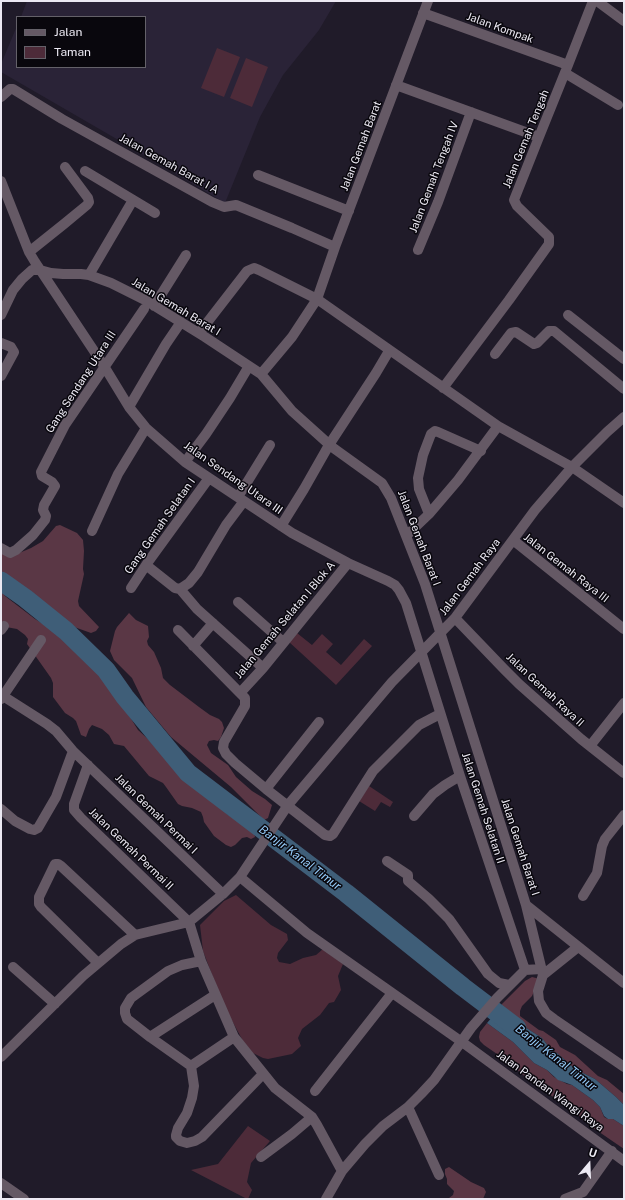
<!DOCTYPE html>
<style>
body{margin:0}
#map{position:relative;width:625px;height:1200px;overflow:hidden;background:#201b29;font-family:"Public Sans",sans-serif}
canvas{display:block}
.frame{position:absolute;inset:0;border:2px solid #ece9f3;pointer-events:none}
.legend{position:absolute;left:16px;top:16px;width:130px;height:52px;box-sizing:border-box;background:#09070d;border:1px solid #646169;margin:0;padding:5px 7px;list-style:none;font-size:12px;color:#ece9f3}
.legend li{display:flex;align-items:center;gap:8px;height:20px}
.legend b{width:20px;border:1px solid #646169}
.north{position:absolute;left:569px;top:1144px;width:40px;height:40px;-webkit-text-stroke:3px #09070d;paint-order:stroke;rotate:19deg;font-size:11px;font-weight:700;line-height:16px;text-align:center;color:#ece9f3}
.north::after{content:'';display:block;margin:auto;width:14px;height:18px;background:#ece9f3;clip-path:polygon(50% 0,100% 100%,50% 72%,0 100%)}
</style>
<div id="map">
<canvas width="625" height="1200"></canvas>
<div class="frame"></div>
<ul class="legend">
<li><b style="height:5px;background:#655965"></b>Jalan</li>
<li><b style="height:11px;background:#4d2b39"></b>Taman</li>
</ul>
<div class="north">U</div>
</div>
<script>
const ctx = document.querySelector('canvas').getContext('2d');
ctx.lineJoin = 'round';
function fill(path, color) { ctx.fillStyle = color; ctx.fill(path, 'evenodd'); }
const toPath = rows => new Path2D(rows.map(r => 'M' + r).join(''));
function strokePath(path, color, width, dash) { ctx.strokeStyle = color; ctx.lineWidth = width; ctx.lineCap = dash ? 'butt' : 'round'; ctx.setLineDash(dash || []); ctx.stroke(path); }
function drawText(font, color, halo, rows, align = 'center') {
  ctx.font = font + ' "Public Sans",sans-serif'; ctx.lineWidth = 3; ctx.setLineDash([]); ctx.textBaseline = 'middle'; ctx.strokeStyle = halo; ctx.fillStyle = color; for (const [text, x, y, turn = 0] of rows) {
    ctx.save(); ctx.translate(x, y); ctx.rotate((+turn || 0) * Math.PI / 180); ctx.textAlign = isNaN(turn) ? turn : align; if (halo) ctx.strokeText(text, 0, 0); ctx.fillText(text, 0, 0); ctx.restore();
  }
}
const built = toPath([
 [27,1,336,1,319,30,283,75,260,117,225,203,146,156,1,72,1,64,17,26,17,67,145,67,145,17,21,17]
]);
const green = toPath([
 [217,48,240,57,224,97,201,88],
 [246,58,268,67,252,107,230,98],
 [297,633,312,645,322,634,333,644,326,652,341,665,364,639,372,646,336,685,289,642],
 [369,786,393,802,390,807,381,802,375,811,359,801],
 [236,895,271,925,287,934,288,940,278,953,277,958,279,962,290,964,303,958,316,955,323,949,343,964,338,976,341,990,334,1002,329,1003,320,1015,302,1029,298,1038,301,1046,292,1054,268,1059,263,1058,253,1053,243,1041,224,1006,203,951,200,925,224,901],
 [248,1126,270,1141,251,1163,247,1182,252,1190,248,1199,247,1199,191,1170,218,1164]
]);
const forest = toPath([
 [60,525,77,533,83,540,84,551,83,569,84,574,78,601,79,606,99,627,96,631,91,633,63,623,56,616,1,575,1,552,12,556,31,548,43,541,56,526],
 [1,591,5,596,35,619,63,636,112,688,138,730,149,740,182,777,218,803,227,814,254,832,255,837,251,839,247,837,242,838,235,845,231,847,226,845,214,836,204,822,203,817,201,812,192,808,182,806,178,804,166,787,163,783,149,776,124,746,114,744,109,735,102,729,92,725,89,729,86,737,81,735,76,721,73,718,65,713,53,697,53,683,51,678,27,644,28,639,25,635,17,629,6,627,1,628],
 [129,613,136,620,148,626,149,637,147,641,148,645,154,652,161,668,163,678,170,685,199,707,210,715,219,719,222,722,224,728,221,737,218,741,214,740,209,741,207,745,211,753,228,765,236,777,252,791,265,799,272,805,268,818,264,820,231,787,171,737,146,707,132,678,114,660,110,651,115,631,117,627],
 [532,977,536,978,538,979,538,982,532,996,522,1006,520,1011,520,1016,539,1030,543,1031,556,1040,560,1047,575,1055,598,1076,607,1080,624,1094,624,1105,616,1097,595,1079,575,1069,557,1053,552,1051,542,1038,511,1018,508,1013,500,1008,502,1004,525,981],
 [487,1023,513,1042,534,1063,547,1070,554,1077,567,1084,572,1085,593,1100,600,1107,604,1117,608,1119,613,1119,624,1126,624,1149,589,1125,581,1117,565,1104,542,1090,512,1066,507,1065,503,1062,497,1054,484,1045,480,1041,479,1037,480,1032],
 [449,1167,471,1182,484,1188,486,1192,483,1199,442,1199,449,1198,453,1195,454,1191,447,1184,447,1179,445,1174,445,1169]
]);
const water = toPath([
 [500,1008,508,1013,511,1018,542,1038,552,1051,557,1053,575,1069,595,1079,616,1097,624,1105,624,1126,613,1119,608,1119,604,1116,600,1107,593,1100,572,1085,558,1080,547,1070,534,1063,513,1042,487,1023]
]);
const river = toPath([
 [1,581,25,598,66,631,106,670,125,697,188,773,346,893,463,987,517,1028]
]);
const minor = toPath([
 [597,1,624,21],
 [423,13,568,65],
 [565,73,618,105],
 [396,85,539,137],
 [1,97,10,89,13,89,62,119,212,202,224,207,236,205,292,228,335,247],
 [85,171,155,213],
 [258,175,349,211],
 [1,181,29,252,35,262,104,366,129,407,146,428,185,462,292,533,348,563,388,581,395,585,399,590,406,603,460,776,525,970],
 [418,250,438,202,471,112],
 [29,252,64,224,87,205,89,202,88,198,65,167],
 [89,275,133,200],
 [154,306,186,255],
 [1,315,13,290,22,279,32,270,40,270,51,273,63,274,81,274,89,275,111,283,145,300,205,337,261,374,292,411,332,447,382,483,391,498,425,584,526,905,543,975,538,991,539,1001,546,1013,554,1019,624,1067],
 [568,315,624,359],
 [199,333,247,271,254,268,259,270,317,299,498,426,572,467,624,503],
 [1,343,11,347,14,352,1,376],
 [495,354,511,333,516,332,534,344,537,343,549,331,554,331,624,389],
 [261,374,292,337,317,299,335,247,428,1],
 [443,388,509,300,549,244,549,237,517,206,514,200,539,137,568,65,593,1],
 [129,407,166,344,181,322],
 [185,462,206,434,230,398,249,366],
 [238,497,270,445],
 [429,514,419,489,418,478,423,455,431,434,435,431,438,432,481,451],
 [281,526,304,489,329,445,376,373,389,351],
 [92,531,118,474,146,428],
 [406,536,429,514,458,480,498,426],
 [513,540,624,629],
 [1,548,10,553,16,550,33,535,45,520,46,516,43,510,44,505,55,486,52,482,42,476,41,472,65,425,144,309],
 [348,563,263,668,240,693,245,698,245,706,224,742,223,748,226,754,235,763,266,789,325,835,330,836,333,834,373,771,419,725,440,714],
 [146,565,175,588,180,589,189,583,198,572,226,525,244,501],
 [131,588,148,562,209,478],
 [180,589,197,609,263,668],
 [238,602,283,642],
 [455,618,504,669,519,684,581,739,624,773],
 [1,630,4,626],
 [178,630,240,693],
 [193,646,213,623],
 [3,696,47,724,56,731,73,751,223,894],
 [1,699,41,640],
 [590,746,624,703],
 [88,765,74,804,74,810,81,818,189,922,201,961,234,1037,275,1088,312,1117,317,1125,342,1171],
 [266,789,319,722],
 [1,809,15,821,30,829,34,830,38,828,56,797,73,751],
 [414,816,433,794,445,785,460,776],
 [387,861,408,875,408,881,429,899,449,919,488,974,499,983,509,985],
 [240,877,307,933,462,1042,624,1161],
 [583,896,597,873,602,846,605,839,624,815],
 [526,905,624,983],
 [98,963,41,907,39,904,39,897,55,864,58,864,61,866,135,935],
 [13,967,55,1004],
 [543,975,578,947],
 [150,1037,215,995],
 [1,1057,83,976,121,944,135,935,189,922,223,894,240,877,288,805,392,682,455,618,535,510,572,467,607,432,624,417],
 [191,1066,194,1086,192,1098,187,1113,178,1128,176,1135,176,1137,180,1141,187,1143,195,1141,202,1137,263,1074],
 [191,1066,150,1037,127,1019,125,1013,125,1008,131,998,168,971,182,965,201,961],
 [191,1066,234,1037],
 [315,1091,392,993],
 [408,1107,439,1175],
 [261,1157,292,1134,312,1117],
 [1,1183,24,1199],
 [326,1199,342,1171,365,1144,383,1126,408,1107,421,1094,434,1080,471,1028,497,998,525,970,541,969],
 [565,1199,583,1192,612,1151]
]);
const streetNames = [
 ["Jalan Kompak",500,28,20],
 ["Jalan Gemah Tengah",526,139,-68],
 ["Jalan Gemah Barat",361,146,-69],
 ["Jalan Gemah Barat I A",169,164,29],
 ["Jalan Gemah Tengah IV",434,177,-69],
 ["Jalan Gemah Barat I",176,307,31],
 ["Gang Sendang Utara III",81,382,-57],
 ["Jalan Sendang Utara III",233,478,35],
 ["Gang Gemah Selatan I",160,526,-55],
 ["Jalan Gemah Barat I",419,538,69],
 ["Jalan Gemah Raya III",566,568,38],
 ["Jalan Gemah Raya",470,577,-53],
 ["Jalan Gemah Selatan I Blok A",285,620,-50],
 ["Jalan Gemah Raya II",545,690,43],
 ["Jalan Gemah Selatan II",483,808,72],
 ["Jalan Gemah Permai I",156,814,44],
 ["Jalan Gemah Barat I",520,847,72],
 ["Jalan Gemah Permai II",131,849,44],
 ["Jalan Pandan Wangi Raya",550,1091,36]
];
const waterNames = [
 ["Banjir Kanal Timur",300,858,37],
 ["Banjir Kanal Timur",556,1058,38]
];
fill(built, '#2a2337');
fill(green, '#4d2b39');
fill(forest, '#5a3745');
fill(water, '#3f5e78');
strokePath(river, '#3f5e78', 19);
strokePath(minor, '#655965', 10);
drawText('11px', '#ece9f3', '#09070d', streetNames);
drawText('italic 12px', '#93c9f7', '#09070d', waterNames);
</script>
